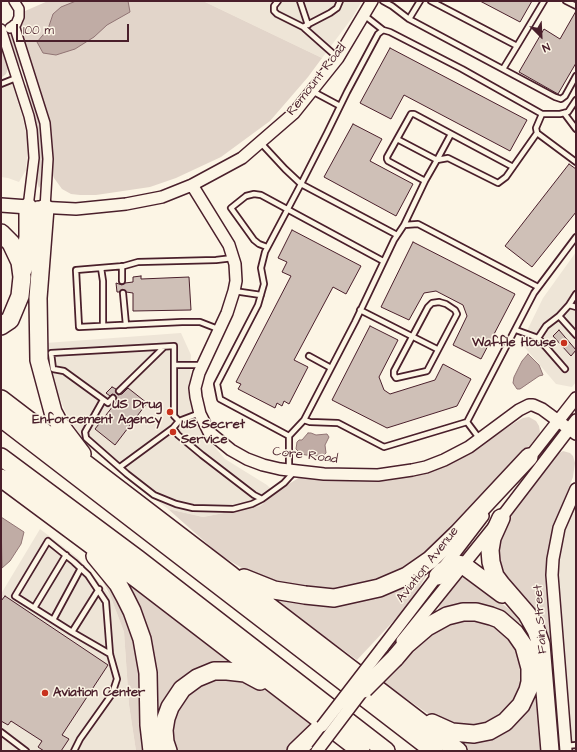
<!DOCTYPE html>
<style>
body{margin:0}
#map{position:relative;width:577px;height:752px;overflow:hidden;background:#fcf5e5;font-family:"Architects Daughter",sans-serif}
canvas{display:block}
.frame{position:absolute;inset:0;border:2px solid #4a1f2b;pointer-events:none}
.north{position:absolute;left:521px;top:16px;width:40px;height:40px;-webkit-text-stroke:3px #fcf5e5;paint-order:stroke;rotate:156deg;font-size:11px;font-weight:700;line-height:16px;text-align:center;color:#4a1f2b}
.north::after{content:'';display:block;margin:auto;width:14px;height:18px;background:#4a1f2b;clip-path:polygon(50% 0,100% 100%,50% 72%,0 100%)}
.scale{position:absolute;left:16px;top:24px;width:113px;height:18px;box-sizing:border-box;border:2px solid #4a1f2b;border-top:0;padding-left:5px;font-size:12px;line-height:14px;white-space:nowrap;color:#4a1f2b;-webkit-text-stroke:3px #fcf5e5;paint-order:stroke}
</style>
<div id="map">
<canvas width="577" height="752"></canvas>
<div class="frame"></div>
<div class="north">N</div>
<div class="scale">100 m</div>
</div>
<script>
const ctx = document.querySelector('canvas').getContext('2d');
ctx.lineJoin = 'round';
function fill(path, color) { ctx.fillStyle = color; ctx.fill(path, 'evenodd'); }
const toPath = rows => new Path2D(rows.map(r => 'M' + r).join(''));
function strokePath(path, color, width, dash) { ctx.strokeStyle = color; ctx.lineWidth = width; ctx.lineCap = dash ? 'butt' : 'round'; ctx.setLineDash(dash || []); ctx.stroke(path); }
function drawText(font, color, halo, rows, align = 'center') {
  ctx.font = font + ' "Architects Daughter",sans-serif'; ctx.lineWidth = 3; ctx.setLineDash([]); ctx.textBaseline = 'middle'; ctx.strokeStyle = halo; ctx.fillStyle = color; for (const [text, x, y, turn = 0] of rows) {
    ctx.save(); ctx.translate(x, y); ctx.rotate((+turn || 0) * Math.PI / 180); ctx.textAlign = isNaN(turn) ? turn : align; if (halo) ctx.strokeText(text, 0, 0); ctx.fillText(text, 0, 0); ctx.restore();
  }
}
const built = toPath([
 [203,1,362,1,352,18,322,58],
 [11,80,22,115,28,142,26,170,19,182,8,178,1,177,1,84],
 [576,252,576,382,572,387,556,384,521,343,543,298],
 [181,333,191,355,190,384,191,407,201,431,225,459,267,485,275,493,260,506,203,517,168,509,125,477,81,437,65,411,51,376,46,343],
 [576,504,576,751,572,751,558,579,561,549,563,537,570,516],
 [40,529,78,558,110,595,124,632,129,705,136,751,1,751,1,594]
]);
const green = toPath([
 [48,1,203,1,322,58,308,77,270,121,221,157,176,178,150,187,96,195,80,195,71,194,62,189,54,178,52,173,52,142,47,113,20,25,23,23,25,11],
 [11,31,21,60,21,67,15,61,6,33],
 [1,44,8,64,8,69,6,74,1,78],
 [26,84,31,89,40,119,44,146,42,183,39,188,37,182,38,155,36,126,24,89],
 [529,417,536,421,539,426,540,432,537,439,454,531,409,568,376,583,345,590,312,590,280,585,257,577,220,555,168,509,203,517,260,506,281,489,300,477,317,480,386,481,430,472,462,457,516,422,523,418],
 [563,451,570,453,573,456,575,463,573,477,560,510,554,530,552,640,549,640,544,621,537,611,505,579,496,557,500,530,554,458,558,454],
 [95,567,119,599,134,631,139,661,141,740,143,751,136,751,129,705,124,632,110,595],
 [431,567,412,600,401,613,357,660,258,589,314,601],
 [464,575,517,615,522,621,517,624,436,614,441,603],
 [122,579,153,600,239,664,216,666,165,708,154,708],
 [467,619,491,623,512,640,524,662,525,678,510,712,487,725,453,727,437,720,381,681,399,660,438,627],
 [219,677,253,683,271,694,310,724,290,751,174,751,171,727,174,711,186,693,204,681],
 [540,695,545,751,469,751,451,737,460,738,533,697]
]);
const water = toPath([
 [76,1,128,1,130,12,107,25,94,37,75,49,56,55,43,53,37,42,48,29,53,14,61,7,76,1],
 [528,354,539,365,543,375,539,376,520,389,517,389,513,383,514,377,522,361,528,354],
 [308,433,311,433,316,435,327,434,329,437,325,445,326,453,324,455,320,456,306,455,301,454,296,449,297,442,299,440,302,440,308,433],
 [1,517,24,532,21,544,10,561,2,568,1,517]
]);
const building = toPath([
 [480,1,532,1,520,22,480,1],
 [576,11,576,63,558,94,519,72,544,29,560,39,576,11],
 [390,48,527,120,510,151,404,95,391,119,360,103,390,48],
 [353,124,382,139,370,161,413,184,396,216,324,177,353,124],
 [569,164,576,169,576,212,532,267,505,246,569,164],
 [292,230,361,266,346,294,333,287,294,360,308,367,289,404,284,401,282,406,277,403,275,408,238,389,241,384,236,382,291,276,282,272,287,262,278,258,292,230],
 [413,242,515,294,481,359,453,345,467,316,463,305,436,291,424,293,409,320,381,307,413,242],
 [141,276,141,279,189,277,191,310,133,311,133,293,126,292,123,289,119,292,117,292,116,283,122,285,125,283,133,282,133,277,141,276],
 [370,326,398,340,379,377,384,390,390,394,435,380,443,364,471,379,457,406,387,428,332,400,370,326],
 [559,330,576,350,571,356,553,336,559,330],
 [112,387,116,389,116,392,118,395,122,394,128,388,147,403,115,445,95,429,117,401,115,395,112,394,110,396,106,393,112,387],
 [5,596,108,665,62,735,69,739,61,751,44,751,38,747,42,741,11,721,8,725,1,721,1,601,5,596]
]);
const service = toPath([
 [278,1,274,6,274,11,277,14,303,27,338,58],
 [300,1,308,25],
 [383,1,392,6,409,19,555,97,561,99,565,96,576,76],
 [431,1,517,46,544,1],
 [566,1,576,6],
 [364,15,383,30],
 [409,19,420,1],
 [303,27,330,13,337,8,340,1],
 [503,69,517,46],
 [1,84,16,78],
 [312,91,340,106],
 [564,113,576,129],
 [537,133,576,162],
 [397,139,437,160,451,134],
 [260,142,285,169,301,184,397,235],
 [425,181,388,161,387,159,387,157,411,114,414,114,513,167],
 [404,225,425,181,437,160,448,158,498,183,506,177,537,133,536,128,542,114],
 [267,247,259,244,254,240,231,208,246,196,254,194,261,195,383,261],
 [122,266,122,281],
 [101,268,103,281,103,326],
 [234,291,261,295],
 [123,293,126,325],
 [439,302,446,304,455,310,457,314,427,371,396,378,394,375,394,371,428,307,432,303,439,302],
 [569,305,576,294],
 [360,310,437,349],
 [559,316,569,305,576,307],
 [218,329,200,322,182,322,79,327,76,270,124,266,138,262,216,260,233,258],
 [516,330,538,338,546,326,559,316,576,335],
 [538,338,565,369],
 [309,356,331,368],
 [119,391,164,347],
 [113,398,108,403,64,371,53,369,51,353,174,346,174,365],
 [103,400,85,432,86,438,127,474,154,495,176,504,193,508,233,509,252,504,262,499],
 [200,413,179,421,173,428,178,435,202,455,254,495,262,499,284,483,294,472],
 [304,420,310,422,338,423,384,447,467,422,534,293,576,237],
 [179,421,174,416,174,365,202,365],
 [467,422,479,438],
 [289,436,220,399,217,384,258,305,264,284,261,268,265,252,301,184,327,133,347,92,378,34,383,30,390,32,462,69,542,114,560,114,568,112,576,100],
 [120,467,173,428],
 [289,470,289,436,304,420,355,322,394,240,404,225,418,224,538,287],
 [34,608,66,555],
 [53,620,81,568],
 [72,632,99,589],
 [1,732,26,751],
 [565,746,576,745],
 [74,751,80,739,112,694,117,679,110,654,106,602,88,575,74,562,48,541,15,596,72,632,110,654]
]);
const minor = toPath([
 [14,25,45,123,48,159,45,208],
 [10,28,16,24,19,17,19,9,14,1],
 [1,29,29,116,32,130,34,158,28,207]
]);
const tertiary = toPath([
 [192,185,229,245,235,264,236,281,234,291,227,313,199,373,195,388,196,397,200,414,209,432,231,450,247,459,263,465,280,469,324,474,378,475,412,470,426,467,444,460,469,447,519,410,529,405,533,405,542,409,576,434],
 [38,207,76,209,126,204,162,197,192,185,242,158,294,113,338,58,372,1],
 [526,462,576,398],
 [402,641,501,518,576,420],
 [382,648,483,516],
 [566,751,552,575,553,559,559,528,576,489]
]);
const secondary = toPath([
 [1,205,28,207]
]);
const motorway = toPath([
 [45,208,38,298,39,360,53,412,60,425,82,454],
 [1,233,11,243,20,262,22,277,20,296,10,320,1,326],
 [23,270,28,237,28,207],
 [1,399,231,575,270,607,458,751],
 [1,418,434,751],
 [1,457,138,559,386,751],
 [1,478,137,579,361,751],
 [501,518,492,538,490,550,491,562,495,576,501,584,527,614,536,630,541,644,550,751],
 [95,556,118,584,125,597,132,611,142,639,148,673,149,725,152,751],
 [438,576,443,571,453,565,458,564,463,565,502,594],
 [244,578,274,590,305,595,334,598,379,588,407,576,430,560,458,533,529,457],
 [395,658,406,645,427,627,447,616,463,612,476,612,491,616,499,619,515,633,524,646,530,668,530,682,528,690,521,705,505,722,489,731,474,734,452,732,432,723],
 [168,751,165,742,164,730,166,718,170,707,182,689,197,678,214,671,227,671,245,673,260,681],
 [296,751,322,726]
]);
const tertiaryBridge = toPath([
 [322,726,382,648],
 [317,751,367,685]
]);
const motorwayBridge = toPath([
 [364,689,395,658]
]);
const markers = [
 [564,343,4,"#c8321e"],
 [170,412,4,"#c8321e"],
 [173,432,4,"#c8321e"],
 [45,693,4,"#c8321e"]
];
const streetNames = [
 ["Remount Road",317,80,-52],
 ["Core Road",305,456,7],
 ["Aviation Avenue",428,565,-52],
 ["Fain Street",541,619,-94]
];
const poiNames = [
 ["Waffle House",556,343],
 ["US Drug",162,405],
 ["Enforcement Agency",162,420],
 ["US Secret",181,425,"left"],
 ["Service",181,440,"left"],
 ["Aviation Center",53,693,"left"]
];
fill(built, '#eee5d7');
fill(green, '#e2d5ca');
fill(water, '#c0aca5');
strokePath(water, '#917474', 1);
fill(building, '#cfc0b7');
strokePath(building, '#4a1f2b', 1);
strokePath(service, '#4a1f2b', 8);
strokePath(minor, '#4a1f2b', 12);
strokePath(tertiary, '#4a1f2b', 14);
strokePath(secondary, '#4a1f2b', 16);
strokePath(motorway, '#4a1f2b', 20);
strokePath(service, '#fcf5e5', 4.5);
strokePath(minor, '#fcf5e5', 9);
strokePath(tertiary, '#fcf5e5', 11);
strokePath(secondary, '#fcf5e5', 13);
strokePath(motorway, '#fcf5e5', 17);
strokePath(tertiaryBridge, '#4a1f2b', 14, []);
strokePath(motorwayBridge, '#4a1f2b', 20, []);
strokePath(tertiaryBridge, '#fcf5e5', 11);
strokePath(motorwayBridge, '#fcf5e5', 17);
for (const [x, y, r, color] of markers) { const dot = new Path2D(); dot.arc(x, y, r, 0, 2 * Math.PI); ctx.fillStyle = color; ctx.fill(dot); strokePath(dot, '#fcf5e5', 1.5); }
drawText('13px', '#4a1f2b', '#fcf5e5', streetNames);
drawText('bold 13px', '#4a1f2b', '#fcf5e5', poiNames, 'right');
</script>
